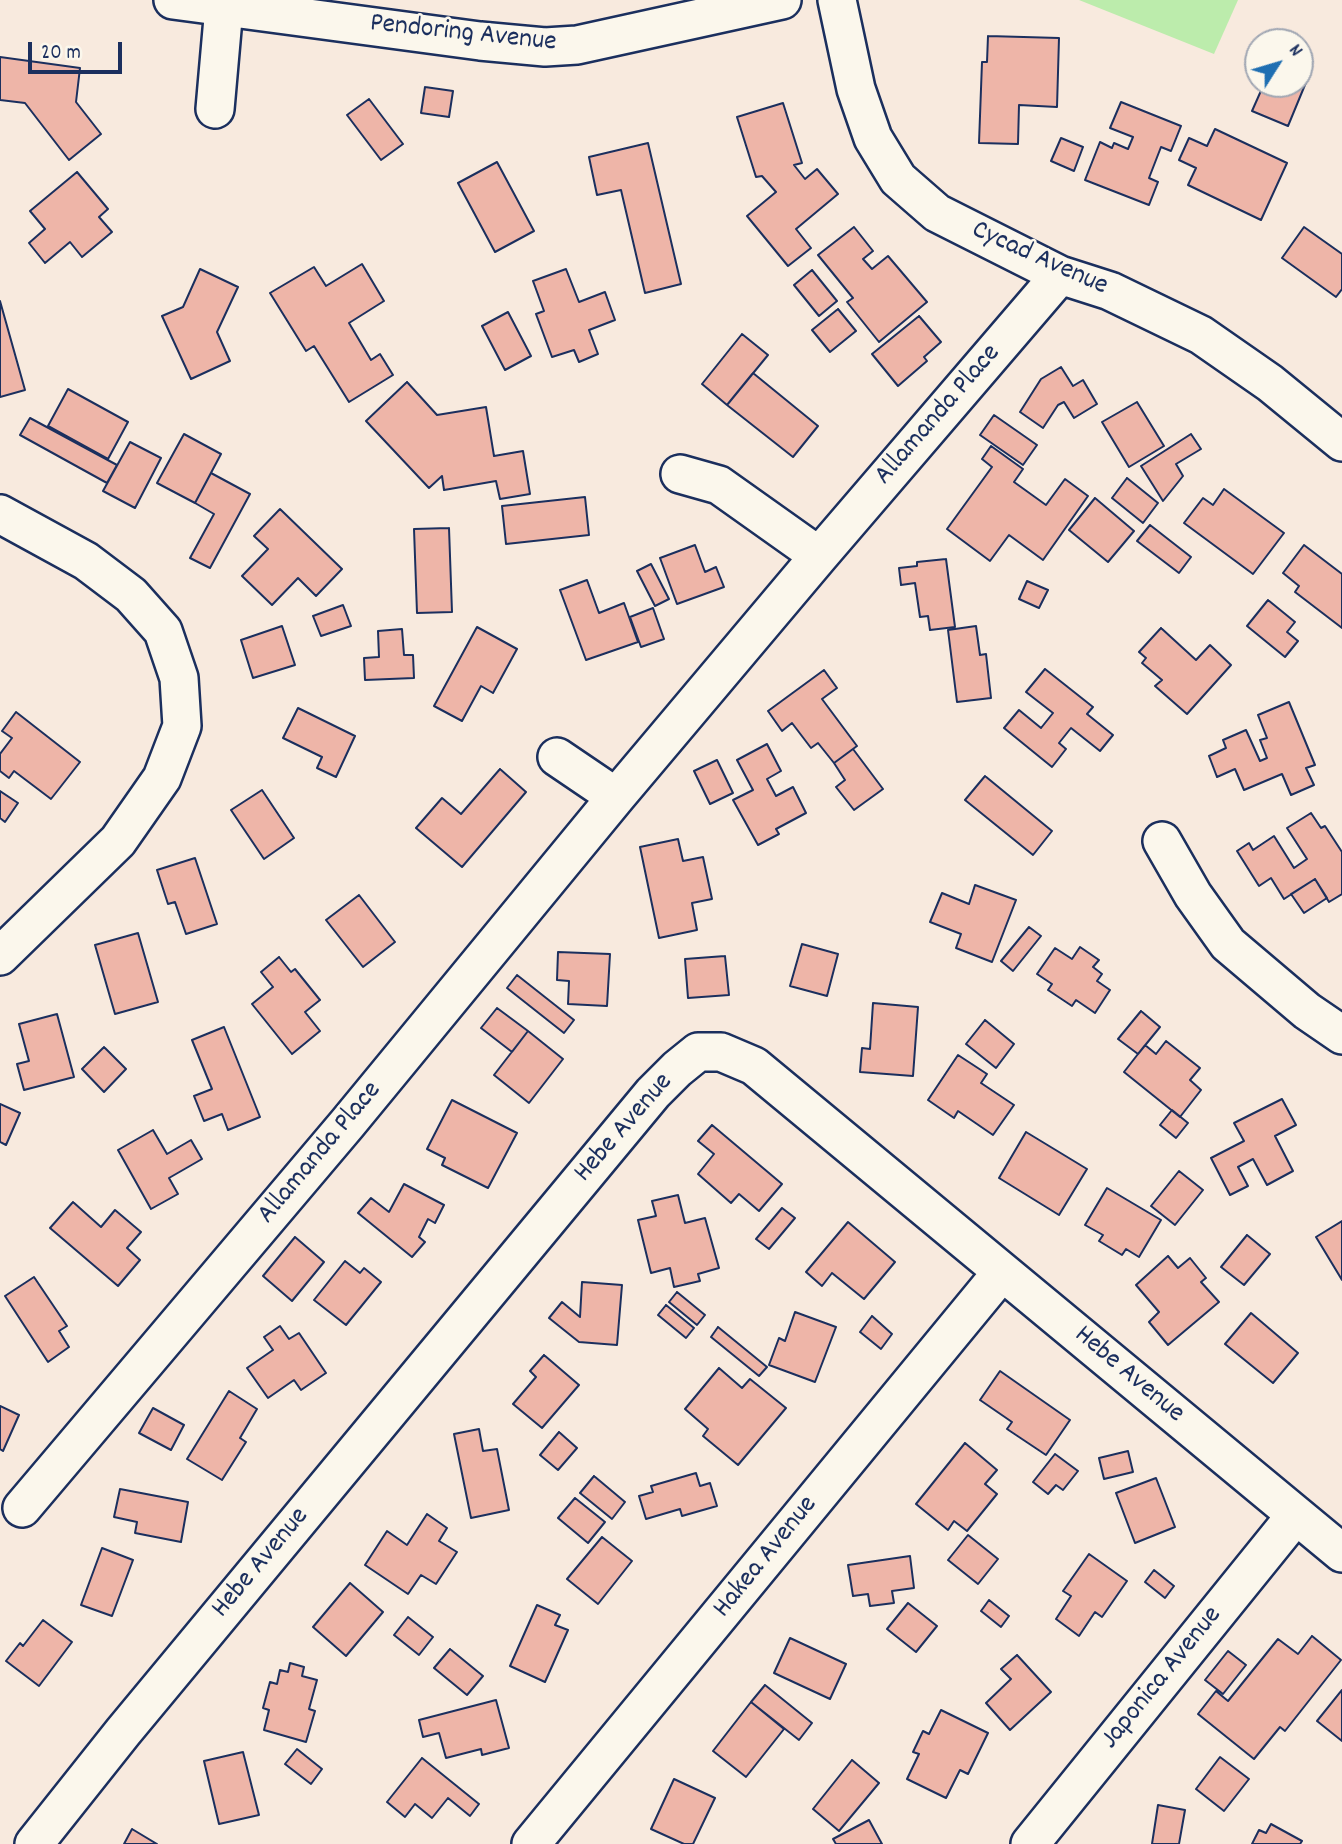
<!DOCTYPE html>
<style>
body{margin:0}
#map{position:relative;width:1342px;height:1844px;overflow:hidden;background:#f8eade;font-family:Dekko,sans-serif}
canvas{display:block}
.north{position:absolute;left:1244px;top:28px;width:70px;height:70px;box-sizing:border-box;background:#fbf7ec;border:2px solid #a1a7b3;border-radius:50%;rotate:53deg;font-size:19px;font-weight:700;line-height:28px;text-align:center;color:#1b2f5e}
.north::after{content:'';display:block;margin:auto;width:24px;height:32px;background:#1f6fb2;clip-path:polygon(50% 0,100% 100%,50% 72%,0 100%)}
.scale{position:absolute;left:28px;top:42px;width:94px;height:32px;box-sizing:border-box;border:4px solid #1b2f5e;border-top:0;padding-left:9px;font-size:21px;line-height:24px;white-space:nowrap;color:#1b2f5e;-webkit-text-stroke:5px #fbf7ec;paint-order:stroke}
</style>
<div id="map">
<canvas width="1342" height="1844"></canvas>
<div class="north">N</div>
<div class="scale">20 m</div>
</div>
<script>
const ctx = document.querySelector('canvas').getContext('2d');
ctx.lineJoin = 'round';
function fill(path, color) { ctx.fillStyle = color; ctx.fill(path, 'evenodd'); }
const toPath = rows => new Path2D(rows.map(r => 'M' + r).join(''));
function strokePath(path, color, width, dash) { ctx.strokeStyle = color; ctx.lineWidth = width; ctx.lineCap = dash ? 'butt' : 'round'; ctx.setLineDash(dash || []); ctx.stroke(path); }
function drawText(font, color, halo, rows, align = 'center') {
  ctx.font = font + ' Dekko,sans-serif'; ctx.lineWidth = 5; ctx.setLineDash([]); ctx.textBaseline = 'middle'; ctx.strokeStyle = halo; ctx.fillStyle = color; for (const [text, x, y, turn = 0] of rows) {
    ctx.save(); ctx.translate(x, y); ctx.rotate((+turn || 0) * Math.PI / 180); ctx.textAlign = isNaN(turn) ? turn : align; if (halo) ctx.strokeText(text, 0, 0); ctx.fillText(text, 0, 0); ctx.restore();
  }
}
const green = toPath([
 [1079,0,1238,0,1214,54]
]);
const building = toPath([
 [988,36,1059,38,1057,107,1019,105,1018,144,979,143,982,62,987,62,988,36],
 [0,57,80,68,76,102,101,134,69,160,25,103,0,100,0,57],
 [1300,77,1307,80,1288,126,1252,111,1264,84,1300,84,1300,77],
 [425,87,453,91,449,117,421,113,425,87],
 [369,99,403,144,381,160,347,115,369,99],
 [1121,102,1181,126,1171,151,1161,147,1149,178,1158,182,1149,205,1085,180,1100,142,1112,148,1114,143,1128,149,1133,137,1110,128,1121,102],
 [783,103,802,163,794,165,805,179,817,169,838,194,796,229,811,248,788,266,747,216,776,192,762,176,756,177,737,117,783,103],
 [1215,129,1287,163,1261,220,1188,185,1196,168,1179,160,1189,138,1207,146,1215,129],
 [1061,138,1083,147,1074,171,1051,161,1061,138],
 [648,143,681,284,645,293,621,190,597,195,589,157,648,143],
 [497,162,534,231,495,252,458,183,497,162],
 [77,172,108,209,99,217,112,232,82,257,70,242,45,263,29,243,45,229,30,211,77,172],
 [854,227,873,251,863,259,872,269,888,256,927,302,879,342,847,302,853,298,818,255,854,227],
 [1304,227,1342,254,1342,289,1336,297,1282,258,1304,227],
 [362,264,384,301,349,323,371,360,380,354,393,375,349,402,314,346,306,351,270,293,314,267,326,286,362,264],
 [200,269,238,287,217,332,230,361,191,379,162,316,183,307,200,269],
 [566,269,579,302,605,292,615,320,589,330,598,354,579,362,574,350,552,357,536,314,544,311,533,281,566,269],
 [812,270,837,301,819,316,794,285,812,270],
 [0,301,25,390,0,397,0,301],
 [838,309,856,331,830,352,812,330,838,309],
 [508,312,531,356,505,370,482,326,508,312],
 [919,316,941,342,924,357,927,361,898,386,872,354,919,316],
 [742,334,768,355,727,405,702,384,742,334],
 [1061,367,1073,386,1083,380,1097,404,1074,418,1064,402,1058,405,1043,428,1020,412,1041,379,1061,367],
 [753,373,818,426,793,457,727,405,753,373],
 [407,382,437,415,486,407,494,456,523,451,530,494,500,499,496,481,444,490,442,476,429,488,366,421,407,382],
 [68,389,128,422,108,459,48,426,68,389],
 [1137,402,1164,446,1129,467,1102,422,1137,402],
 [994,415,1037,445,1023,465,980,435,994,415],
 [30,418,117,465,107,483,20,435,30,418],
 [184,434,221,454,195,503,157,483,184,434],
 [1191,434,1201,449,1176,464,1183,476,1163,501,1141,466,1191,434],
 [130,442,161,458,135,508,103,491,130,442],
 [991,446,1023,469,1014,482,1046,505,1065,479,1088,496,1043,560,1009,535,990,561,947,529,992,467,982,459,991,446],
 [211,473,250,494,210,568,190,558,214,514,195,503,211,473],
 [1127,478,1158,503,1143,523,1112,498,1127,478],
 [1224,489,1284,533,1253,574,1184,523,1203,498,1213,505,1224,489],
 [585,497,589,535,506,544,502,506,585,497],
 [1095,498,1134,531,1108,562,1069,530,1095,498],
 [280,509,342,569,316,596,298,578,272,605,242,576,268,549,254,536,280,509],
 [1150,525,1191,557,1179,573,1137,541,1150,525],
 [449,528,452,612,417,613,414,529,449,528],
 [695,545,705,572,716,567,724,587,677,604,660,558,695,545],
 [1304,545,1342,574,1342,628,1295,592,1299,586,1283,573,1304,545],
 [946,559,955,627,930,630,928,616,920,617,915,583,901,585,899,568,917,566,917,562,946,559],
 [651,564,669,599,655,606,637,571,651,564],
 [587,580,599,613,624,603,638,642,586,660,560,590,587,580],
 [1027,581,1048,590,1039,608,1019,599,1027,581],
 [1268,600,1295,622,1287,632,1298,641,1285,657,1247,626,1268,600],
 [343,605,351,626,321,636,313,616,343,605],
 [653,608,664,639,641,647,630,617,653,608],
 [282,626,295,665,253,678,241,640,282,626],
 [976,626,980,655,986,654,991,698,957,702,948,630,976,626],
 [477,627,517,649,493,693,481,686,462,721,434,706,477,627],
 [1161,628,1196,660,1210,645,1231,665,1187,714,1155,686,1162,680,1142,663,1146,658,1139,652,1161,628],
 [402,629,404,655,413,655,414,678,365,680,364,658,379,657,378,631,402,629],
 [1045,669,1093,707,1087,714,1113,735,1100,751,1071,728,1059,743,1066,749,1052,767,1004,728,1019,710,1041,728,1053,713,1026,692,1045,669],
 [824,670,837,688,822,699,857,746,834,763,818,743,811,748,792,723,782,731,768,711,824,670],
 [1289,702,1315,765,1306,768,1314,785,1291,795,1282,774,1244,790,1235,769,1217,777,1209,756,1226,748,1223,740,1246,730,1260,761,1267,758,1260,740,1267,738,1258,715,1289,702],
 [298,708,355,736,336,777,317,768,322,757,283,738,298,708],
 [16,712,80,762,51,799,14,771,9,778,0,771,0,754,12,738,2,731,16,712],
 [767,744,781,771,767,779,776,796,793,787,806,813,776,829,779,834,758,845,733,800,753,790,737,760,767,744],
 [853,749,883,789,854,810,836,787,845,780,834,763,853,749],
 [717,760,733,793,710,804,694,771,717,760],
 [500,769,526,792,462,867,416,828,442,798,461,814,500,769],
 [985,776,1052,831,1033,855,965,800,985,776],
 [262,790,294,838,264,859,231,810,262,790],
 [0,791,18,803,5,822,0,818,0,791],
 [1311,813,1321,828,1325,826,1342,852,1342,894,1329,902,1315,879,1284,899,1271,878,1259,886,1237,851,1249,843,1253,850,1274,836,1294,868,1307,859,1287,828,1311,813],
 [678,839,683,861,703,857,712,899,692,903,697,930,659,938,640,847,678,839],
 [195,858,217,924,186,934,175,902,168,904,157,870,195,858],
 [1315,879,1327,898,1304,913,1291,894,1315,879],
 [975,885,1016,900,992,962,956,948,961,934,930,922,942,893,969,904,975,885],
 [359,895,395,942,363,967,326,920,359,895],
 [1029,927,1041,936,1013,971,1001,961,1029,927],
 [138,933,158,1002,115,1014,95,945,138,933],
 [802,944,838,954,827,996,790,986,802,944],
 [1080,947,1099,960,1093,967,1102,974,1097,981,1110,990,1095,1013,1076,1000,1072,1006,1048,990,1052,984,1037,974,1055,948,1072,959,1080,947],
 [558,952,610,954,607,1006,568,1004,569,981,557,980,558,952],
 [725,956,729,995,688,998,685,959,725,956],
 [279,957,291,972,295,969,320,1000,305,1012,320,1031,292,1054,252,1004,273,987,261,972,279,957],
 [517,975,574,1020,564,1033,507,988,517,975],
 [873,1003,918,1007,913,1076,860,1072,862,1048,870,1049,873,1003],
 [497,1008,528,1031,512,1052,481,1028,497,1008],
 [1141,1011,1160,1027,1138,1054,1118,1039,1141,1011],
 [57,1014,74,1077,24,1090,17,1064,29,1061,19,1024,57,1014],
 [985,1020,1014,1044,996,1068,966,1044,985,1020],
 [224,1027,260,1117,228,1130,222,1114,204,1121,194,1096,212,1089,192,1040,224,1027],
 [528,1031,563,1059,529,1103,494,1075,528,1031],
 [1166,1041,1200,1068,1190,1080,1201,1090,1180,1117,1124,1072,1145,1045,1156,1054,1166,1041],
 [104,1047,126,1069,104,1092,82,1069,104,1047],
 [958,1055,987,1074,981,1083,1014,1105,993,1135,958,1111,954,1118,928,1100,958,1055],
 [1282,1099,1296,1125,1275,1136,1293,1171,1267,1185,1253,1159,1238,1167,1248,1186,1230,1195,1211,1158,1244,1141,1234,1123,1282,1099],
 [452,1100,517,1133,488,1188,442,1165,445,1158,427,1149,452,1100],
 [0,1104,20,1113,6,1145,0,1142,0,1104],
 [1172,1110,1188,1123,1176,1138,1160,1125,1172,1110],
 [712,1125,782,1184,759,1211,739,1194,731,1203,698,1174,714,1154,698,1141,712,1125],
 [153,1130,167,1154,191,1140,202,1159,169,1178,178,1194,151,1209,118,1150,153,1130],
 [1026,1132,1087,1169,1059,1215,999,1178,1026,1132],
 [1179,1171,1203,1190,1175,1225,1151,1206,1179,1171],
 [404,1184,444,1205,435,1223,428,1219,419,1237,425,1242,412,1257,358,1213,371,1198,389,1212,404,1184],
 [1107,1188,1161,1220,1139,1257,1126,1249,1122,1255,1099,1241,1103,1235,1085,1225,1107,1188],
 [678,1195,685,1223,705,1218,719,1268,698,1274,700,1281,674,1287,670,1268,651,1273,638,1220,656,1216,652,1201,678,1195],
 [73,1202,101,1227,115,1210,141,1232,127,1248,140,1260,118,1286,50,1228,73,1202],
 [782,1208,795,1218,769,1249,756,1239,782,1208],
 [1342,1221,1342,1280,1316,1237,1342,1221],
 [848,1222,895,1262,864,1299,832,1273,822,1286,806,1272,848,1222],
 [1247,1235,1270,1254,1244,1285,1221,1267,1247,1235],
 [295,1237,324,1262,292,1301,263,1276,295,1237],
 [1168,1256,1178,1268,1190,1258,1206,1278,1201,1282,1219,1302,1168,1345,1149,1322,1159,1312,1136,1285,1168,1256],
 [345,1261,360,1273,364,1268,381,1282,346,1325,314,1300,345,1261],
 [34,1277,67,1326,59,1331,69,1347,48,1362,5,1296,34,1277],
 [582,1282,622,1285,617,1345,579,1342,549,1318,562,1302,580,1317,582,1282],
 [677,1292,705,1315,697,1325,669,1302,677,1292],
 [666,1305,694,1328,686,1338,658,1315,666,1305],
 [795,1312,836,1327,815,1382,769,1365,779,1338,785,1341,795,1312],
 [1251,1313,1298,1353,1273,1383,1225,1344,1251,1313],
 [872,1316,892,1334,881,1349,860,1332,872,1316],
 [280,1326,289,1339,299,1333,326,1373,301,1390,294,1380,268,1398,247,1368,273,1350,264,1337,280,1326],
 [718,1327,767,1367,759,1376,711,1337,718,1327],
 [544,1355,579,1385,542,1428,513,1404,536,1377,530,1371,544,1355],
 [719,1368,742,1388,750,1379,786,1408,738,1465,703,1436,708,1429,685,1409,719,1368],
 [1000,1371,1070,1420,1046,1455,1007,1429,1012,1422,980,1400,1000,1371],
 [229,1391,257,1409,240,1438,246,1442,222,1480,187,1459,229,1391],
 [0,1406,19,1415,3,1451,0,1449,0,1406],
 [153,1408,184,1425,171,1450,139,1433,153,1408],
 [479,1429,483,1451,497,1449,509,1510,471,1518,454,1434,479,1429],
 [559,1432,577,1448,558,1470,540,1455,559,1432],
 [965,1443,997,1470,985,1484,997,1494,967,1531,954,1521,948,1530,916,1504,965,1443],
 [1128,1451,1133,1472,1104,1479,1099,1458,1128,1451],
 [1055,1454,1078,1471,1063,1490,1056,1485,1048,1494,1033,1482,1055,1454],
 [696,1473,700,1486,710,1483,717,1506,682,1516,680,1509,646,1519,639,1496,653,1492,651,1486,696,1473],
 [594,1476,625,1502,612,1519,580,1493,594,1476],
 [1156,1478,1175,1527,1135,1543,1116,1493,1156,1478],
 [120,1489,188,1502,181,1542,135,1533,137,1522,114,1517,120,1489],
 [575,1498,605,1522,588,1543,558,1518,575,1498],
 [427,1514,447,1528,439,1541,457,1552,436,1584,421,1575,408,1594,365,1565,387,1531,407,1545,427,1514],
 [968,1535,998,1559,978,1584,948,1560,968,1535],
 [602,1537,632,1561,598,1604,567,1579,602,1537],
 [102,1548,133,1560,112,1616,81,1605,102,1548],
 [1089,1554,1127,1581,1102,1617,1095,1612,1079,1636,1056,1619,1071,1596,1063,1591,1089,1554],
 [910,1556,914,1588,892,1591,894,1603,870,1606,868,1594,853,1596,848,1565,910,1556],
 [1154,1570,1174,1586,1165,1598,1145,1582,1154,1570],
 [350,1583,383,1612,346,1656,313,1627,350,1583],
 [989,1600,1009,1616,1001,1627,981,1611,989,1600],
 [908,1603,937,1626,916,1652,887,1629,908,1603],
 [537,1605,560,1615,555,1625,568,1630,545,1682,510,1666,537,1605],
 [408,1617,433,1637,419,1655,394,1635,408,1617],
 [43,1620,72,1642,39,1686,6,1661,20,1643,23,1646,43,1620],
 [1312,1636,1341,1660,1285,1731,1280,1727,1254,1759,1198,1714,1216,1691,1228,1701,1278,1639,1298,1654,1312,1636],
 [790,1638,846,1664,830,1699,774,1673,790,1638],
 [450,1649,483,1676,467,1695,434,1668,450,1649],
 [1228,1651,1246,1665,1223,1694,1205,1680,1228,1651],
 [1017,1655,1051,1692,1010,1730,986,1703,1011,1679,1001,1669,1017,1655],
 [290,1663,304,1667,302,1676,317,1680,309,1709,315,1711,306,1742,264,1730,269,1710,263,1708,270,1682,277,1684,280,1670,288,1672,290,1663],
 [765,1685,812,1723,799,1740,751,1702,765,1685],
 [1342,1690,1342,1741,1317,1721,1342,1690],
 [496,1700,509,1748,482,1755,481,1749,446,1758,439,1733,423,1737,419,1720,496,1700],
 [751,1702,784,1729,746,1777,713,1751,751,1702],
 [941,1710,988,1733,968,1774,960,1770,946,1798,907,1779,919,1754,913,1752,923,1731,929,1734,941,1710],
 [297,1749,322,1769,311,1784,285,1764,297,1749],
 [243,1752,259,1815,219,1824,204,1761,243,1752],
 [1220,1757,1249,1779,1224,1811,1196,1789,1220,1757],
 [422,1758,479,1804,470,1816,448,1798,432,1818,415,1804,405,1817,387,1802,422,1758],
 [852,1760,879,1783,839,1831,813,1809,852,1760],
 [674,1779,715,1798,693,1844,684,1844,651,1829,674,1779],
 [1158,1805,1185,1810,1179,1844,1152,1844,1158,1805],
 [869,1820,882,1844,836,1844,833,1839,869,1820],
 [1271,1824,1302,1841,1300,1844,1252,1844,1259,1830,1266,1833,1271,1824],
 [132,1829,157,1844,124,1844,132,1829]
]);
const street = toPath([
 [173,0,480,41,545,47,577,45,782,0],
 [837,0,856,89,873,138,898,179,937,213,1060,275,1110,291,1201,335,1270,383,1342,442],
 [215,109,224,7],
 [680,474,719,485,819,556],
 [0,514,86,561,131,595,163,631,179,678,182,726,162,778,118,841,0,956],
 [557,757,616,797],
 [1162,841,1193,895,1228,944,1307,1011,1342,1035],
 [22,1508,347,1124,616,797,819,556,1060,275],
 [34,1844,123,1732,653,1093,677,1069,698,1052,721,1052,754,1066,1342,1553],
 [531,1844,1002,1272],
 [1030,1844,1296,1515]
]);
const streetNames = [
 ["Pendoring Avenue",463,35,6],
 ["Cycad Avenue",1039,260,24],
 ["Allamanda Place",939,416,-49],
 ["Hebe Avenue",625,1129,-49],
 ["Allamanda Place",321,1154,-50],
 ["Hebe Avenue",1128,1376,40],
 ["Hakea Avenue",767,1558,-51],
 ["Hebe Avenue",262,1564,-50],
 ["Japonica Avenue",1163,1679,-51]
];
fill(green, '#bcecac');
fill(building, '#eeb5a8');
strokePath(building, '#1b2f5e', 2);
strokePath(street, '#1b2f5e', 42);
strokePath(street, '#fbf7ec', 37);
drawText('28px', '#1b2f5e', '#fbf7ec', streetNames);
</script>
